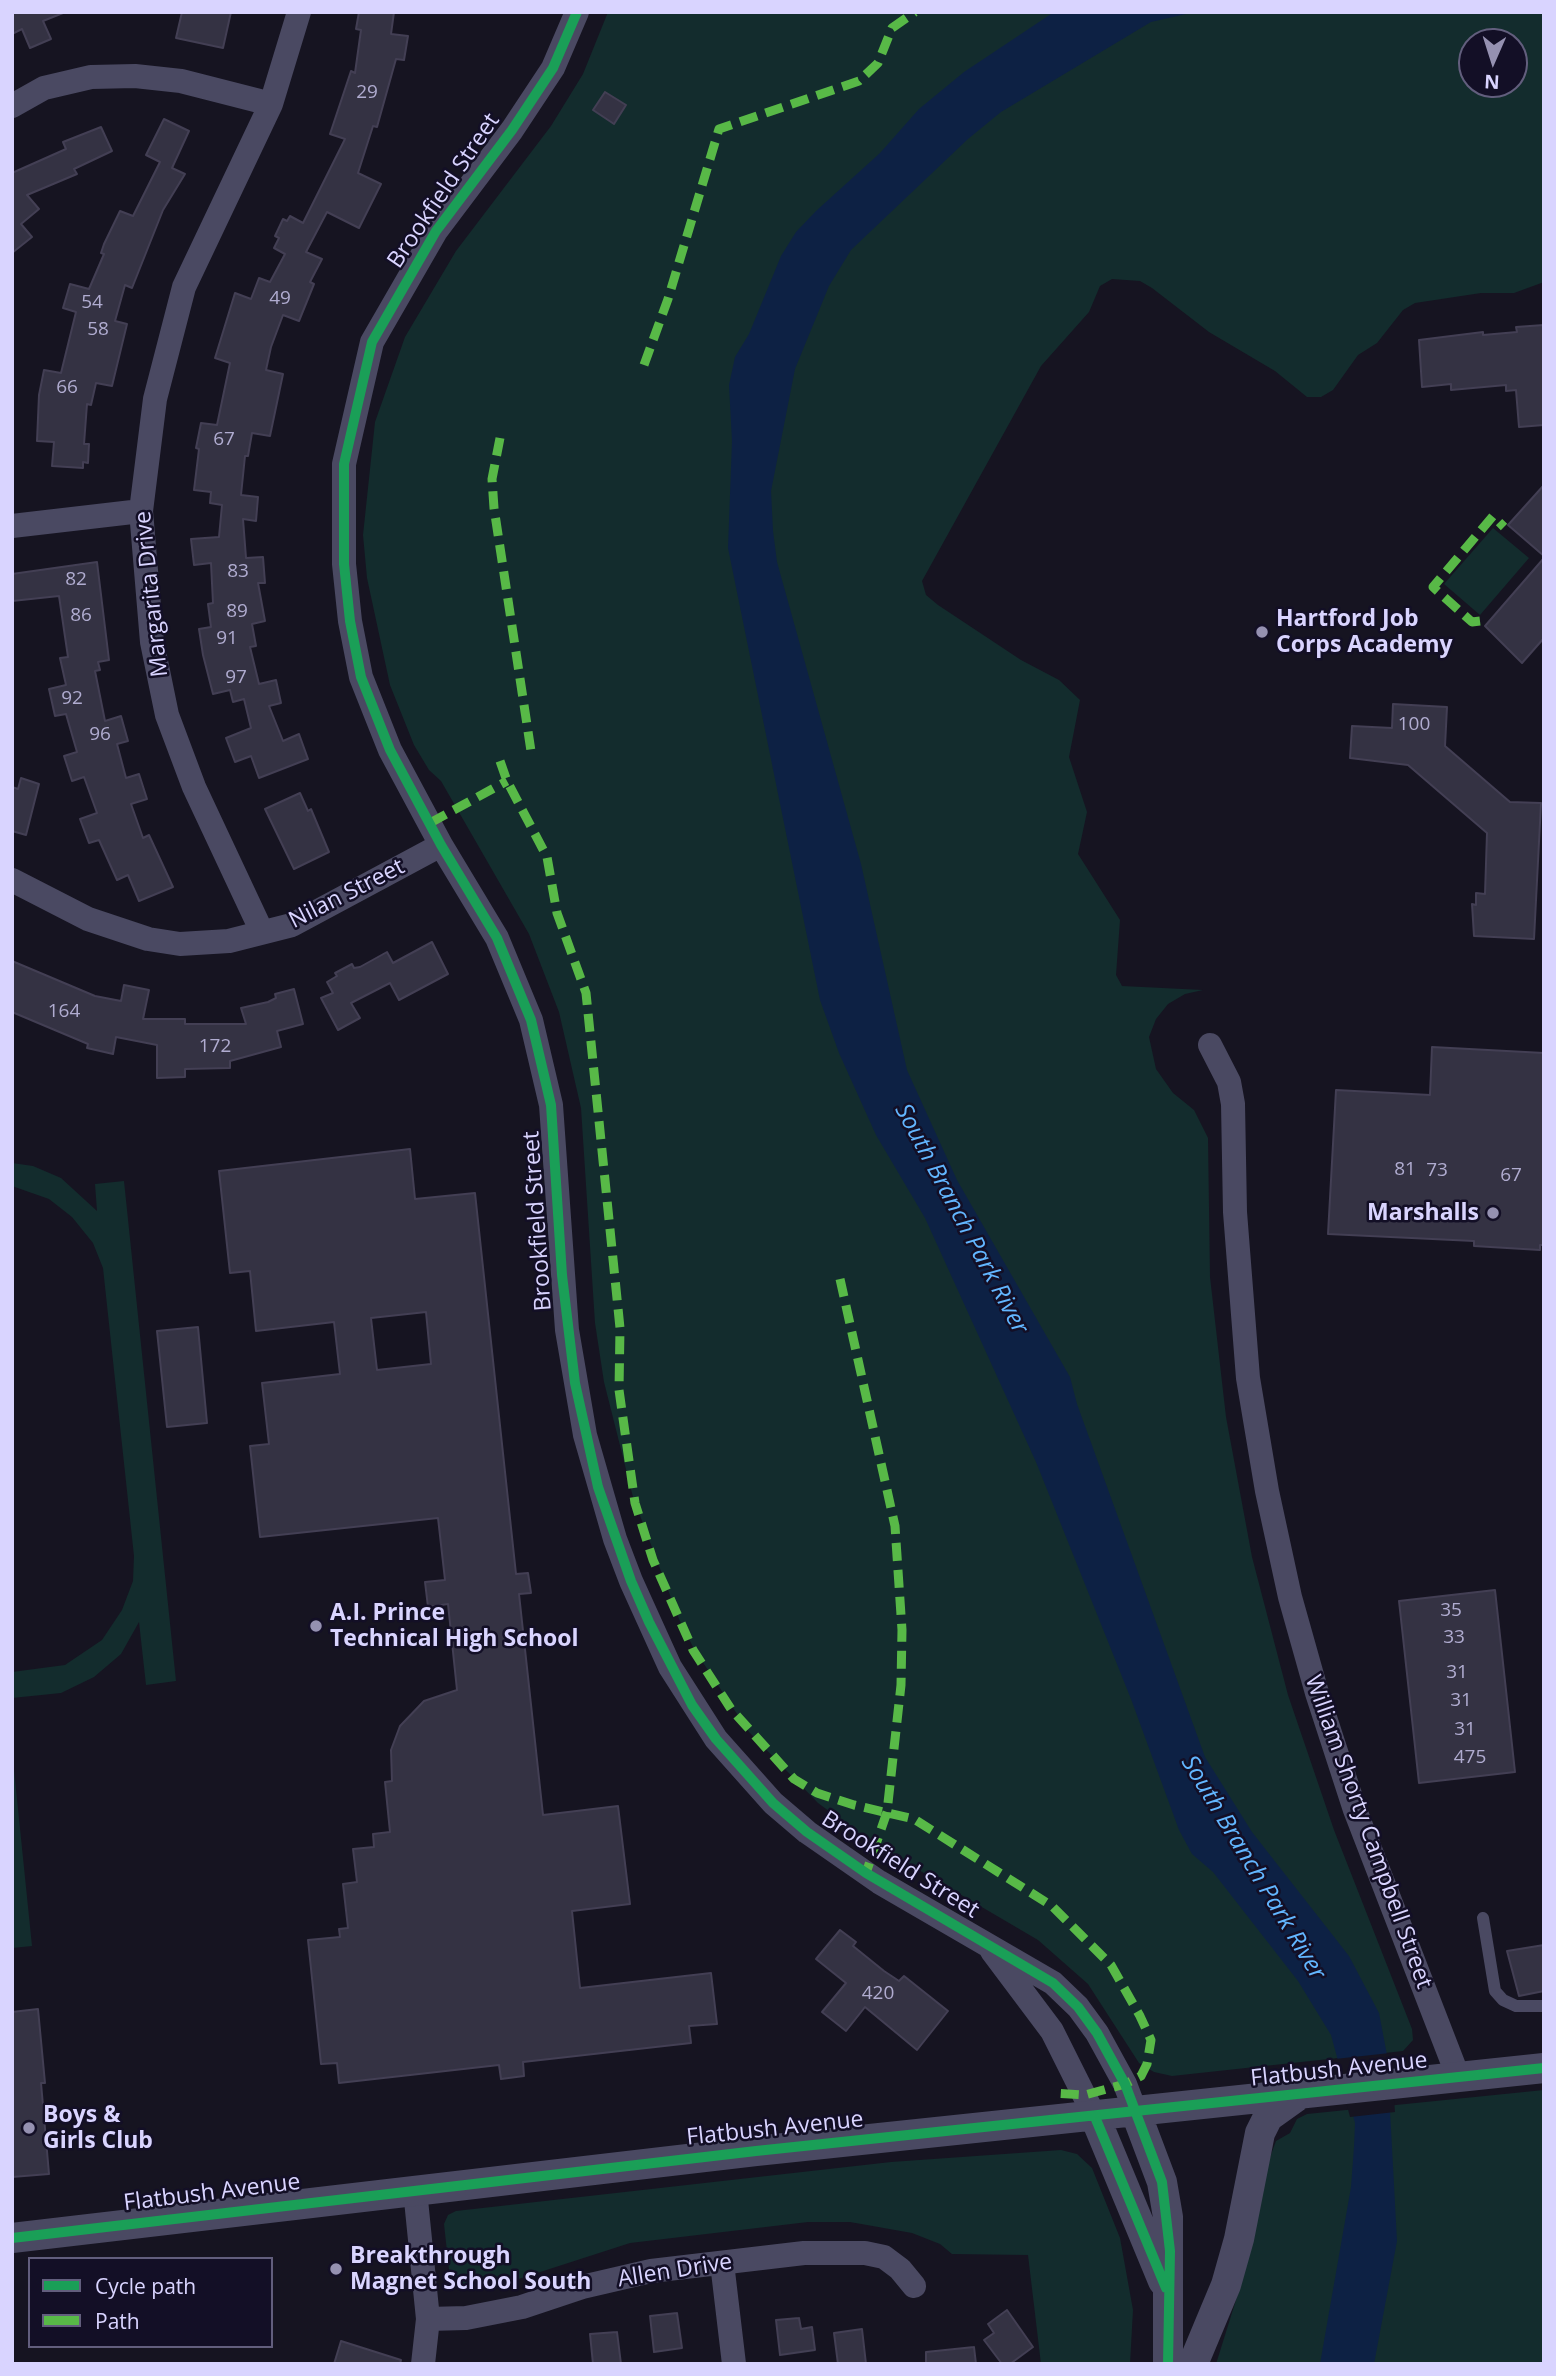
<!DOCTYPE html>
<style>
body{margin:0}
#map{position:relative;width:1556px;height:2376px;overflow:hidden;background:#161421;font-family:"Open Sans",sans-serif}
canvas{display:block}
.frame{position:absolute;inset:0;border:14px solid #d9d4ff;pointer-events:none}
.legend{position:absolute;left:28px;top:2257px;width:245px;height:91px;box-sizing:border-box;background:#130f26;border:2px solid #625e7d;margin:0;padding:9px 12px;list-style:none;font-size:21px;color:#d9d4ff}
.legend li{display:flex;align-items:center;gap:14px;height:35px}
.legend b{width:35px;border:2px solid #625e7d}
.north{position:absolute;left:1458px;top:28px;width:70px;height:70px;box-sizing:border-box;background:#130f26;border:2px solid #625e7d;border-radius:50%;rotate:183deg;font-size:19px;font-weight:700;line-height:28px;text-align:center;color:#d9d4ff}
.north::after{content:'';display:block;margin:auto;width:24px;height:32px;background:#9591b1;clip-path:polygon(50% 0,100% 100%,50% 72%,0 100%)}
</style>
<div id="map">
<canvas width="1556" height="2376"></canvas>
<div class="frame"></div>
<ul class="legend">
<li><b style="height:9px;background:#1a9f57"></b>Cycle path</li>
<li><b style="height:9px;background:#58b947"></b>Path</li>
</ul>
<div class="north">N</div>
</div>
<script>
const ctx = document.querySelector('canvas').getContext('2d');
ctx.lineJoin = 'round';
function fill(path, color) { ctx.fillStyle = color; ctx.fill(path, 'evenodd'); }
const toPath = rows => new Path2D(rows.map(r => 'M' + r).join(''));
function strokePath(path, color, width, dash) { ctx.strokeStyle = color; ctx.lineWidth = width; ctx.lineCap = dash ? 'butt' : 'round'; ctx.setLineDash(dash || []); ctx.stroke(path); }
function drawText(font, color, halo, rows, align = 'center') {
  ctx.font = font + ' "Open Sans",sans-serif'; ctx.lineWidth = 5; ctx.setLineDash([]); ctx.textBaseline = 'middle'; ctx.strokeStyle = halo; ctx.fillStyle = color; for (const [text, x, y, turn = 0] of rows) {
    ctx.save(); ctx.translate(x, y); ctx.rotate((+turn || 0) * Math.PI / 180); ctx.textAlign = isNaN(turn) ? turn : align; if (halo) ctx.strokeText(text, 0, 0); ctx.fillText(text, 0, 0); ctx.restore();
  }
}
const green = toPath([
 [608,12,1544,12,1544,282,1514,293,1481,293,1415,303,1403,310,1377,343,1358,355,1333,390,1321,397,1307,397,1275,371,1209,332,1152,288,1140,281,1112,279,1100,286,1089,312,1041,366,922,581,926,595,938,605,1021,660,1059,680,1080,700,1069,757,1087,812,1078,854,1120,920,1116,975,1122,986,1203,990,1185,994,1168,1004,1156,1019,1149,1037,1156,1069,1173,1093,1194,1110,1208,1138,1210,1277,1226,1417,1252,1557,1288,1695,1334,1830,1412,2029,1413,2040,1403,2051,1172,2076,1154,2072,1139,2063,1088,1984,1038,1940,871,1842,818,1803,749,1732,694,1649,679,1619,633,1497,604,1382,595,1323,581,1108,559,1012,529,934,441,781,429,770,414,745,390,685,367,578,363,535,375,422,405,337,456,251,551,126,583,74],
 [1472,42,1514,42,1514,84,1472,84],
 [1493,528,1529,558,1480,615,1444,584],
 [12,1163,33,1166,61,1178,97,1211,95,1184,124,1181,176,1681,146,1685,139,1622,121,1654,94,1677,61,1693,12,1698,12,1672,65,1665,102,1640,122,1610,133,1581,134,1556,103,1268,93,1243,72,1217,49,1199,12,1186],
 [12,1750,32,1946,12,1948],
 [1544,2090,1544,2364,1216,2364,1241,2284,1266,2168,1276,2141,1290,2133,1297,2119,1307,2114],
 [1061,2150,1077,2154,1092,2168,1120,2238,1133,2310,1130,2364,1041,2364,1028,2255,952,2254,940,2244,912,2233,850,2222,808,2222,630,2243,497,2286,463,2289,455,2287,450,2279,444,2224,448,2215,456,2211,891,2162]
]);
const water = toPath([
 [1054,12,1195,12,1151,22,1001,112,968,139,851,250,829,286,795,369,771,491,773,531,777,562,861,864,907,1070,957,1180,1070,1377,1077,1404,1205,1757,1252,1832,1349,1956,1379,2013,1387,2055,1397,2241,1374,2364,1320,2364,1351,2187,1354,2147,1355,2123,1331,2035,1298,1981,1213,1872,1192,1854,1179,1830,1131,1699,1036,1462,925,1218,876,1135,839,1053,820,1000,728,548,732,441,729,385,735,357,749,334,781,256,796,232,816,211,880,153,919,109,964,72]
]);
const pier = toPath([
 [1390,2053,1395,2112,1350,2117,1335,2059]
]);
const building = toPath([
 [12,12,63,12,63,13,43,21,51,39,30,48,22,29,12,34,12,12],
 [182,12,231,12,223,48,176,38,182,12],
 [359,12,394,12,391,34,408,36,404,60,396,59,377,127,373,126,358,173,381,184,359,228,327,212,306,252,322,259,310,282,314,284,299,321,283,315,271,347,266,370,283,374,270,436,252,433,248,456,245,456,241,495,258,497,256,521,243,519,246,558,263,557,265,583,258,583,265,621,252,624,256,646,250,647,259,684,276,680,281,703,269,706,283,741,299,734,308,759,259,778,251,756,235,762,226,738,251,728,244,699,233,702,230,690,213,694,203,655,199,629,211,627,208,604,213,603,211,563,194,565,191,539,219,537,222,505,210,503,211,492,194,490,199,449,196,448,201,423,217,425,230,363,215,358,235,293,251,299,259,278,270,282,285,254,274,248,279,238,275,236,283,219,287,221,290,216,303,223,345,139,330,134,351,71,355,73,361,30,356,29,359,12],
 [605,92,626,105,614,124,593,110,605,92],
 [164,119,189,131,172,168,185,174,163,210,132,288,125,285,115,321,127,324,112,386,96,383,91,405,87,404,84,444,89,444,88,463,83,462,83,468,52,466,54,442,37,441,39,395,44,370,61,373,76,312,63,308,70,284,89,289,104,254,101,253,104,244,120,211,133,216,160,162,146,155,164,119],
 [101,127,112,151,74,169,77,174,27,195,39,209,21,224,32,237,12,253,12,173,66,149,63,142,101,127],
 [1544,325,1544,425,1519,427,1516,390,1506,391,1506,385,1451,390,1451,384,1422,387,1419,340,1483,332,1483,335,1517,332,1516,327,1544,325],
 [1544,485,1544,556,1508,525,1544,485],
 [1544,558,1544,638,1522,663,1485,626,1544,558],
 [97,562,109,660,98,662,100,670,95,671,105,721,121,716,128,741,117,744,126,778,139,774,147,799,131,804,143,838,149,835,173,887,139,901,128,875,117,880,99,840,89,843,80,819,97,813,84,777,72,781,64,756,77,752,66,714,55,716,49,689,66,685,60,658,68,657,59,596,12,601,12,574,97,562],
 [1393,704,1447,707,1445,746,1510,802,1541,803,1534,939,1474,936,1472,904,1476,905,1476,893,1485,894,1487,833,1408,765,1350,758,1352,726,1392,728,1393,704],
 [21,778,39,784,26,835,12,831,12,787,18,789,21,778],
 [300,793,308,811,311,809,329,852,294,869,265,809,300,793],
 [432,942,448,974,399,1000,390,983,351,1003,360,1018,338,1030,321,998,333,993,327,982,337,976,335,973,352,964,354,968,360,967,387,952,393,963,432,942],
 [12,961,95,996,121,1001,124,985,149,990,143,1019,185,1019,185,1024,246,1024,241,1008,268,1002,276,998,275,994,294,989,303,1024,277,1031,281,1047,230,1061,230,1068,185,1069,185,1077,157,1078,157,1045,116,1037,113,1054,87,1048,88,1044,12,1012,12,961],
 [1432,1047,1544,1053,1544,1245,1540,1245,1540,1250,1474,1246,1474,1241,1328,1234,1336,1090,1430,1095,1432,1047],
 [410,1149,415,1199,475,1193,516,1574,528,1573,531,1593,519,1594,543,1815,618,1806,630,1904,572,1911,580,1988,711,1973,717,2024,689,2026,691,2043,523,2062,524,2076,501,2079,499,2065,339,2083,337,2063,321,2064,308,1940,340,1937,339,1929,348,1928,343,1884,357,1882,353,1849,374,1847,373,1834,390,1832,385,1782,392,1781,391,1750,400,1726,424,1701,457,1690,448,1604,428,1607,425,1582,445,1580,438,1518,260,1537,250,1446,269,1444,262,1383,340,1374,334,1322,256,1331,250,1271,230,1273,219,1171,410,1149],
 [426,1312,431,1364,377,1370,371,1318,426,1312],
 [198,1327,207,1423,167,1427,157,1331,198,1327],
 [1495,1590,1515,1772,1419,1783,1399,1601,1495,1590],
 [840,1930,856,1942,853,1946,884,1971,899,1981,904,1976,948,2011,917,2050,865,2007,846,2031,822,2012,846,1983,816,1959,840,1930],
 [1544,1945,1544,1991,1519,1996,1507,1951,1544,1945],
 [38,2009,45,2083,41,2083,49,2174,12,2177,12,2012,38,2009],
 [1007,2310,1033,2347,1010,2364,1002,2364,984,2340,994,2333,988,2324,1007,2310],
 [677,2313,682,2348,654,2352,650,2316,677,2313],
 [799,2318,801,2329,812,2327,815,2350,780,2355,776,2320,799,2318],
 [862,2329,866,2364,838,2364,834,2333,862,2329],
 [617,2332,621,2364,593,2364,590,2334,617,2332],
 [341,2341,401,2360,400,2364,334,2364,341,2341],
 [974,2347,976,2364,926,2364,926,2352,974,2347]
]);
const service = toPath([
 [1483,1918,1495,1991,1503,2000,1516,2006,1544,2006]
]);
const minor = toPath([
 [577,12,553,68,512,130,436,231,372,342,344,464,344,564,350,621,361,677,390,750,441,845,497,938,531,1020,551,1105,567,1330,585,1435,615,1539,631,1581,670,1667,716,1739,773,1803,807,1832,879,1882,1053,1983,1078,2007,1097,2033,1125,2084,1136,2113],
 [12,106,44,88,91,77,135,76,181,81,271,104],
 [12,526,141,511],
 [12,880,88,919,148,939,180,944,229,941,292,925,441,845],
 [262,932,194,787,167,715,152,642,141,511,155,399,184,287,271,104,299,12],
 [1210,1045,1229,1082,1233,1104,1235,1212,1248,1378,1267,1491,1290,1597,1317,1693,1355,1810,1459,2079],
 [992,1951,1052,2031,1095,2117],
 [415,2190,428,2319,423,2364],
 [722,2263,734,2364],
 [428,2319,466,2318,522,2307,582,2287,651,2271,804,2253,865,2253,884,2257,900,2269,914,2286]
]);
const tertiary = toPath([
 [1136,2113,1162,2182,1168,2217,1168,2364],
 [1095,2117,1163,2281],
 [12,2238,756,2151,1544,2068],
 [1193,2364,1226,2285,1239,2239,1260,2133,1268,2117,1296,2097]
]);
const quiet = toPath([
 [644,365,668,299,719,129,859,81,878,63,892,28,915,12],
 [500,438,492,479,494,508,531,751],
 [1480,621,1472,622,1433,587,1493,516,1504,527],
 [500,761,507,781,547,857,557,913,586,993,620,1328,619,1390,635,1503,653,1560,693,1650,731,1709,794,1779,817,1793,854,1805,914,1819,1052,1906,1111,1965,1140,2016,1151,2040,1147,2064,1141,2076,1125,2084,1085,2095,1052,2093],
 [430,823,507,781],
 [840,1279,895,1526,902,1630,901,1685,887,1812,866,1873]
]);
const cycleway = toPath([
 [577,12,553,68,512,130,436,231,372,342,344,464,344,564,350,621,361,677,390,750,441,845,497,938,531,1020,551,1105,562,1275,575,1383,598,1487,631,1581,649,1622,692,1705,716,1739,773,1803,807,1832,866,1873,1053,1983,1078,2007,1097,2033,1125,2084,1162,2182,1170,2251,1168,2364],
 [1095,2117,1166,2288],
 [12,2238,756,2151,1544,2068]
]);
const markers = [
 [1262,632,7,"#9591b1"],
 [1493,1213,7,"#9591b1"],
 [316,1626,7,"#9591b1"],
 [29,2128,7,"#9591b1"],
 [336,2269,7,"#9591b1"]
];
const numberNames = [
 ["29",367,93],
 ["49",280,299],
 ["54",92,303],
 ["58",98,330],
 ["66",67,388],
 ["67",224,440],
 ["83",238,572],
 ["82",76,580],
 ["89",237,612],
 ["86",81,616],
 ["91",227,639],
 ["97",236,678],
 ["92",72,699],
 ["100",1414,725],
 ["96",100,735],
 ["164",64,1012],
 ["172",215,1047],
 ["81",1405,1170],
 ["73",1437,1171],
 ["67",1511,1176],
 ["35",1451,1611],
 ["33",1454,1638],
 ["31",1457,1673],
 ["31",1461,1701],
 ["31",1465,1730],
 ["475",1470,1758],
 ["420",878,1994]
];
const streetNames = [
 ["Brookfield Street",444,191,-56],
 ["Margarita Drive",152,594,-96],
 ["Nilan Street",347,894,-27],
 ["Brookfield Street",538,1221,-94],
 ["William Shorty Campbell Street",1368,1832,70],
 ["Brookfield Street",900,1865,32],
 ["Flatbush Avenue",1339,2070,-6],
 ["Flatbush Avenue",775,2129,-6],
 ["Flatbush Avenue",212,2193,-7],
 ["Allen Drive",675,2271,-9]
];
const poiNames = [
 ["Hartford Job",1276,619],
 ["Corps Academy",1276,645],
 ["Marshalls",1479,1213,"right"],
 ["A.I. Prince",330,1613],
 ["Technical High School",330,1639],
 ["Boys &",43,2115],
 ["Girls Club",43,2141],
 ["Breakthrough",350,2256],
 ["Magnet School South",350,2282]
];
const waterNames = [
 ["South Branch Park River",961,1219,62],
 ["South Branch Park River",1253,1868,59]
];
fill(green, '#132c2d');
fill(water, '#0d2144');
fill(pier, '#161421');
fill(building, '#343243');
strokePath(building, '#433f54', 2);
strokePath(service, '#4a4962', 12);
strokePath(minor, '#4a4962', 24);
strokePath(tertiary, '#4a4962', 30);
strokePath(quiet, '#58b947', 9, [18, 9]);
strokePath(cycleway, '#1a9f57', 10);
for (const [x, y, r, color] of markers) { const dot = new Path2D(); dot.arc(x, y, r, 0, 2 * Math.PI); ctx.fillStyle = color; ctx.fill(dot); strokePath(dot, '#130f26', 2.5); }
drawText('19px', '#b0acd0', null, numberNames);
drawText('23px', '#d9d4ff', '#130f26', streetNames);
drawText('bold 23px', '#d9d4ff', '#130f26', poiNames, 'left');
drawText('italic 24px', '#62b6ff', '#130f26', waterNames);
</script>
